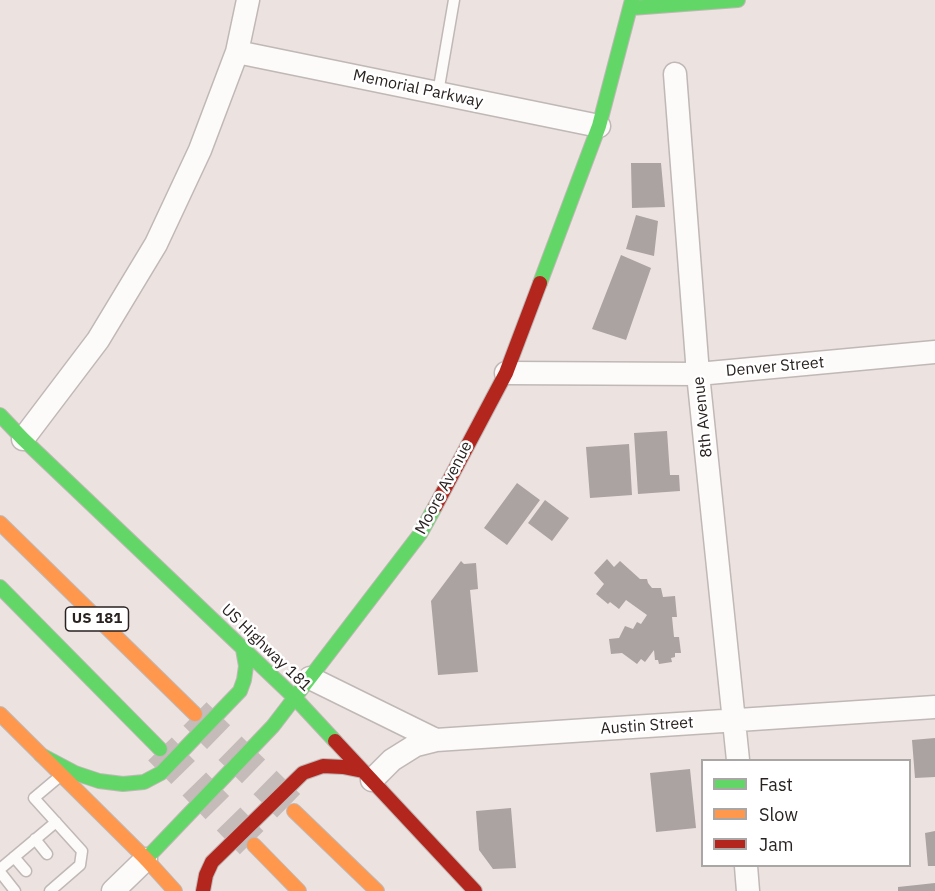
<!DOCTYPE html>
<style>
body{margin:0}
#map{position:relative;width:935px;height:891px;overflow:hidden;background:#ece2e0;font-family:"IBM Plex Sans",sans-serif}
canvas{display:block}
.legend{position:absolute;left:701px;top:759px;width:210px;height:108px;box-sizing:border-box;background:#fff;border:2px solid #a9a7a6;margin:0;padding:8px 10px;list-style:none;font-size:18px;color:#292220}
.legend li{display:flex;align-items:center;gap:12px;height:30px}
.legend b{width:30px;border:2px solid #a9a7a6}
</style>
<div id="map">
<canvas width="935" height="891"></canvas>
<ul class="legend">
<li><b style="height:8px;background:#63d668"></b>Fast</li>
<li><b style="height:8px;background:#ff974d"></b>Slow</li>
<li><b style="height:8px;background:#b3261e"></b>Jam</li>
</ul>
</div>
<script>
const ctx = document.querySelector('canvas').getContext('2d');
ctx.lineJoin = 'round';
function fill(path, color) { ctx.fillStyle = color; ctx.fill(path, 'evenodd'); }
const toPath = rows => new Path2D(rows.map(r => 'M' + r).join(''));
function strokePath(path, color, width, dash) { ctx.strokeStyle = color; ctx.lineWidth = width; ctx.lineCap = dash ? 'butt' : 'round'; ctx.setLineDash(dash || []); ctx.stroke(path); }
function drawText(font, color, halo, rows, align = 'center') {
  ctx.font = font + ' "IBM Plex Sans",sans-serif'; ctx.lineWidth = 5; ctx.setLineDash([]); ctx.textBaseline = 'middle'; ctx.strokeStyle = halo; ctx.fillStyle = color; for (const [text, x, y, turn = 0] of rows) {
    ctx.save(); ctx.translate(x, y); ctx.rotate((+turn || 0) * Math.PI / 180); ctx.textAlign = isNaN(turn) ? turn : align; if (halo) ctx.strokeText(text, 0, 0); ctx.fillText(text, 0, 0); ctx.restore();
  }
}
const building = toPath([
 [631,163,661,163,665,207,632,208],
 [636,215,658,221,654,256,626,249],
 [621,255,651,268,626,340,592,329],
 [667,431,670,475,679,475,680,491,638,494,634,433],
 [629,444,632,495,590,498,586,447],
 [517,483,540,500,507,545,484,528],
 [545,500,569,518,552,541,528,523],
 [607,559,614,567,620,561,640,579,647,579,648,583,652,588,661,588,663,597,675,596,677,617,672,617,674,637,679,637,681,653,675,653,675,657,671,658,672,662,659,664,658,660,655,660,654,650,645,662,641,659,637,664,622,653,611,654,609,639,619,638,625,626,633,629,637,622,641,624,647,615,626,600,619,609,610,602,608,604,596,594,604,584,594,573],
 [461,561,464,564,476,563,478,589,470,590,478,672,438,675,431,601],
 [935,738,935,777,915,778,912,740],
 [690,769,696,828,656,832,650,773],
 [511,808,516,868,493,869,479,850,476,811],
 [935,831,935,866,928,866,925,833],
 [935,883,935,891,898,891,898,887]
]);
const highwayTunnel = toPath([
 [195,714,294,811],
 [160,749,254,845]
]);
const lane = toPath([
 [438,93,454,0],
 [35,839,47,854],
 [14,857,26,871],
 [0,869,56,822],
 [0,872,15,891],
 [50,891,80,865,82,851,34,798,59,777]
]);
const street = toPath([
 [237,52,599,126],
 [675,74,698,374,738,760],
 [506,373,698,374,935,352],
 [23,439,98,340,156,244,200,150,237,52,248,0],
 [310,678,436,740],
 [372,780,392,760,416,745,436,740,935,707],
 [746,866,748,891],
 [113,891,146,859]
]);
const fast = toPath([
 [631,8,738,0],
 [540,283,599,126,632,0],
 [0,415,23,439],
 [23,439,295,698,335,741],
 [0,587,160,749],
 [41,755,75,773,99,781,123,784,144,782,161,773,240,691,244,680,246,666,243,649],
 [146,859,273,726,420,534,435,507]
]);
const slow = toPath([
 [0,523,195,714],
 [0,714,146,859,175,891],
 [294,811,377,891],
 [254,845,299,891]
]);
const jam = toPath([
 [435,507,506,373,540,283],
 [335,741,475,891],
 [203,891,206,875,212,862,303,773,323,766,343,767,363,771]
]);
const shields = [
 [97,619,63]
];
const shieldNames = [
 ["US 181",97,619]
];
const streetNames = [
 ["Memorial Parkway",418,89,12],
 ["Denver Street",775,367,-5],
 ["8th Avenue",703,417,-96],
 ["Moore Avenue",444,488,-62],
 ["US Highway 181",266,648,44],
 ["Austin Street",647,726,-4]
];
fill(building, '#aba3a1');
strokePath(highwayTunnel, '#c5bcba', 33, [33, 16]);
strokePath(lane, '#bfb8b6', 13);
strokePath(street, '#bfb8b6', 25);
strokePath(fast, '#bfb8b6', 16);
strokePath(slow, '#bfb8b6', 16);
strokePath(jam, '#bfb8b6', 16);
strokePath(lane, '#fcfbfa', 10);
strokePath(street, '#fcfbfa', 22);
strokePath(fast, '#63d668', 14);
strokePath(slow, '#ff974d', 14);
strokePath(jam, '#b3261e', 14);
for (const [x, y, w] of shields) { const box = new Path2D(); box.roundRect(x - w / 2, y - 12, w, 24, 4.5); ctx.fillStyle = '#fff'; ctx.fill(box); strokePath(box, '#292220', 1.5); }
drawText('bold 15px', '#292220', null, shieldNames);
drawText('16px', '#292220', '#fff', streetNames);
</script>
